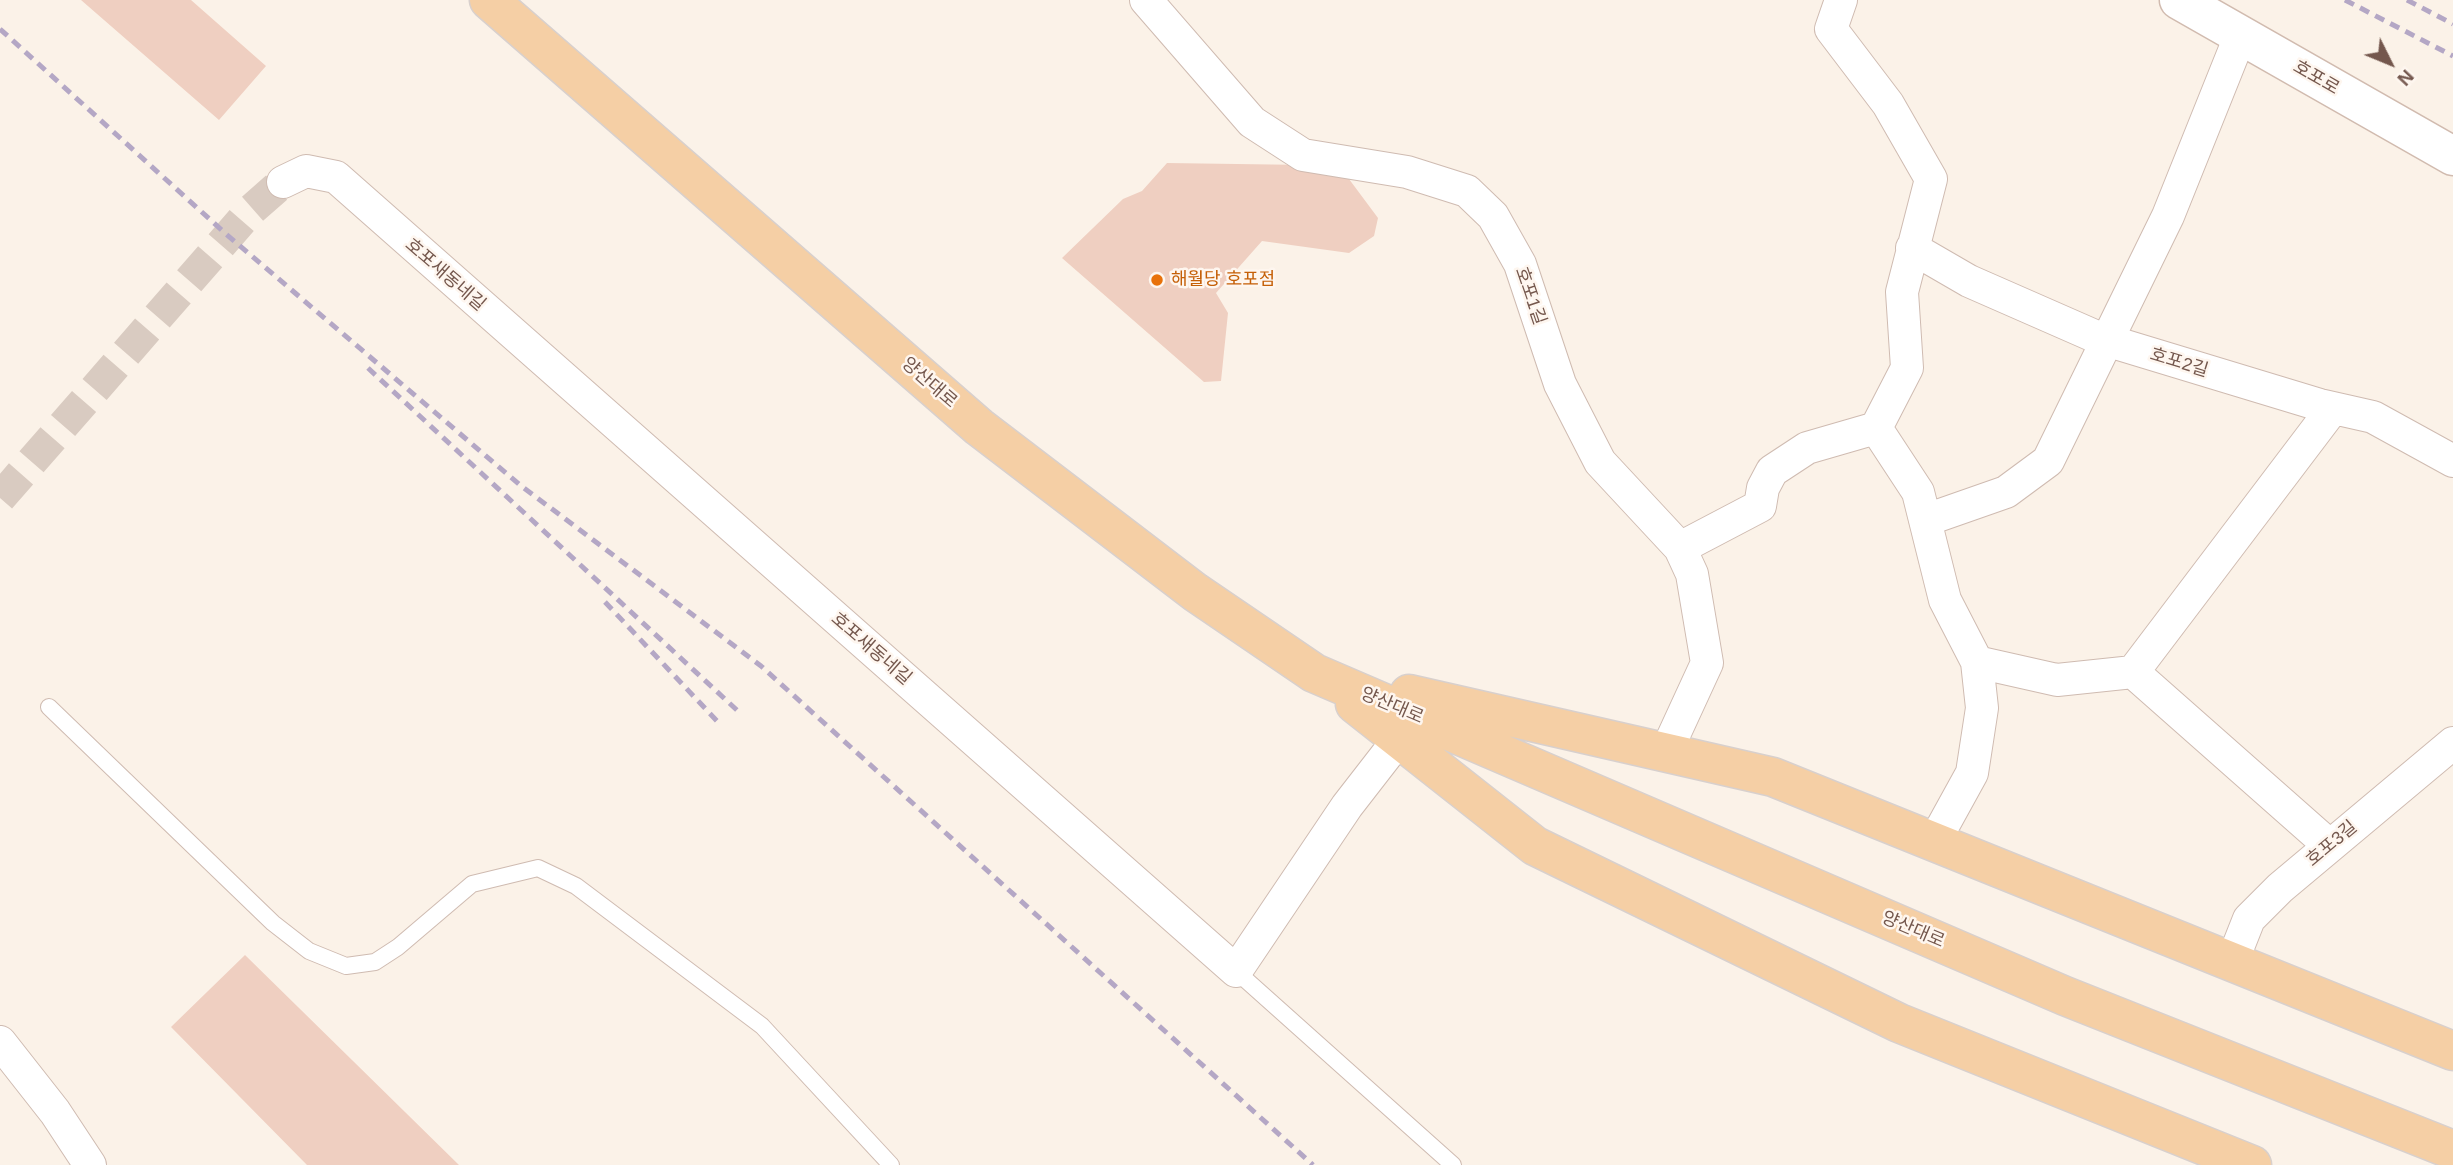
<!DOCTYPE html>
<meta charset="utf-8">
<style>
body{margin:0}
#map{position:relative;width:2453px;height:1165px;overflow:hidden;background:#fbf2e8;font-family:Arial,sans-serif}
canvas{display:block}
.north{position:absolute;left:2355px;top:28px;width:70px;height:70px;-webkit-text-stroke:5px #fef6ef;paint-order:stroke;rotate:133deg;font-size:19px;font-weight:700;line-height:28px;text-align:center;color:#74574d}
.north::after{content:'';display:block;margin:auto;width:24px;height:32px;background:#74574d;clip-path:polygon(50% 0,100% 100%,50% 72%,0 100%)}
</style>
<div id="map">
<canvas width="2453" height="1165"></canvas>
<div class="north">N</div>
</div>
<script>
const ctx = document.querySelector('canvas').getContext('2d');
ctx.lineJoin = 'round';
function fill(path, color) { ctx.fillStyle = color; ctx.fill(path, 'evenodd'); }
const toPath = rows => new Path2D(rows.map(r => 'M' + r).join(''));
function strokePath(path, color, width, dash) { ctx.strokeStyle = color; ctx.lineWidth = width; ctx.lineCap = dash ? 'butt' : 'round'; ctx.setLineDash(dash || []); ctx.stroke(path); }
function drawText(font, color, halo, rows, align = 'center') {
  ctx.font = font + ' Arial,"Noto Sans KR",sans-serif'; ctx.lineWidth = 5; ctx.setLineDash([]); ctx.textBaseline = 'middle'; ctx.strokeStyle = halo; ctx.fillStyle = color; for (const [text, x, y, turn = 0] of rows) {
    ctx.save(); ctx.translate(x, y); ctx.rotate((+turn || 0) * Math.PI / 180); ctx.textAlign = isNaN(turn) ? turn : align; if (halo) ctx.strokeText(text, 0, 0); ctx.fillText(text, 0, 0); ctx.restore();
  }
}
const building = toPath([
 [81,0,191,0,266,66,219,120],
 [1167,163,1307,165,1349,179,1378,218,1374,236,1349,253,1262,241,1216,293,1228,313,1221,381,1204,382,1062,258,1123,199,1142,191],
 [245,955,459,1165,307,1165,171,1027]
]);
const streetTunnel = toPath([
 [0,498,250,211,283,182]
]);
const lane = toPath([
 [49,707,273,923,309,951,346,966,375,962,398,947,472,884,538,868,576,886,762,1026,891,1165],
 [1236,971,1453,1165]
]);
const street = toPath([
 [1146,0,1252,122,1303,155,1407,172,1467,191,1493,216,1520,264,1560,384,1600,462,1680,548,1692,574,1707,663,1666,752],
 [1841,0,1831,29,1888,104,1931,179,1902,292,1907,368,1876,428],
 [283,182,306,171,336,177,1236,971,1347,806,1399,739],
 [1912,248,1969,281,2099,338,2320,405,2373,417,2453,461],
 [1926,520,2006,492,2048,461,2168,216,2241,34],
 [1680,548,1760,506,1763,488,1772,471,1807,448,1876,428,1918,492,1945,600,1977,662,1982,708,1972,773,1934,842],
 [1977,662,2057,680,2133,672,2333,408],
 [2133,672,2330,846],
 [2232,962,2249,919,2280,888,2453,743],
 [0,1042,55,1112,90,1165]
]);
const secondary = toPath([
 [2179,0,2453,156]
]);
const primary = toPath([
 [489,0,979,427,1195,592,1314,673,2065,996,2453,1150],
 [1409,694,1773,777,2453,1051],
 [1355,704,1535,846,1899,1023,2252,1165]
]);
const rail = toPath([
 [2345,0,2453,56],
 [2407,0,2453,24],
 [0,29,226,234,520,485,761,666,1313,1165],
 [368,368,740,713],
 [605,602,717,721]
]);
const markers = [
 [1157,280,7,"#e8710a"]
];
const streetNames = [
 ["호포로",2316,78,30],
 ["호포새동네길",445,275,41],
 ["호포1길",1530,296,71],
 ["호포2길",2179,363,17],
 ["양산대로",929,383,41],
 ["호포새동네길",871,649,41],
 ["양산대로",1392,706,23],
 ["호포3길",2332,844,-40],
 ["양산대로",1913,930,23]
];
const foodNames = [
 ["해월당 호포점",1171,280]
];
fill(building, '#efcfc1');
strokePath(streetTunnel, '#d9cbc1', 32, [32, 16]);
strokePath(lane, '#cfbbb1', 18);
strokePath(street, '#cfbbb1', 34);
strokePath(secondary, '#d1bbaf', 41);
strokePath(primary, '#d8d0cd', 41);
strokePath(lane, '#fff', 16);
strokePath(street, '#fff', 32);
strokePath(secondary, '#fff', 38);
strokePath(primary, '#f5cfa5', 38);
strokePath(rail, '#b4a7c5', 5, [10, 7]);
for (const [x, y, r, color] of markers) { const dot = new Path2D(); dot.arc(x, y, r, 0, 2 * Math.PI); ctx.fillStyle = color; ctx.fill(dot); strokePath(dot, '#fef6ef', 2.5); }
drawText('18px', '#74574d', '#fef6ef', streetNames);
drawText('18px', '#c56008', '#fef6ef', foodNames, 'left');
</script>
